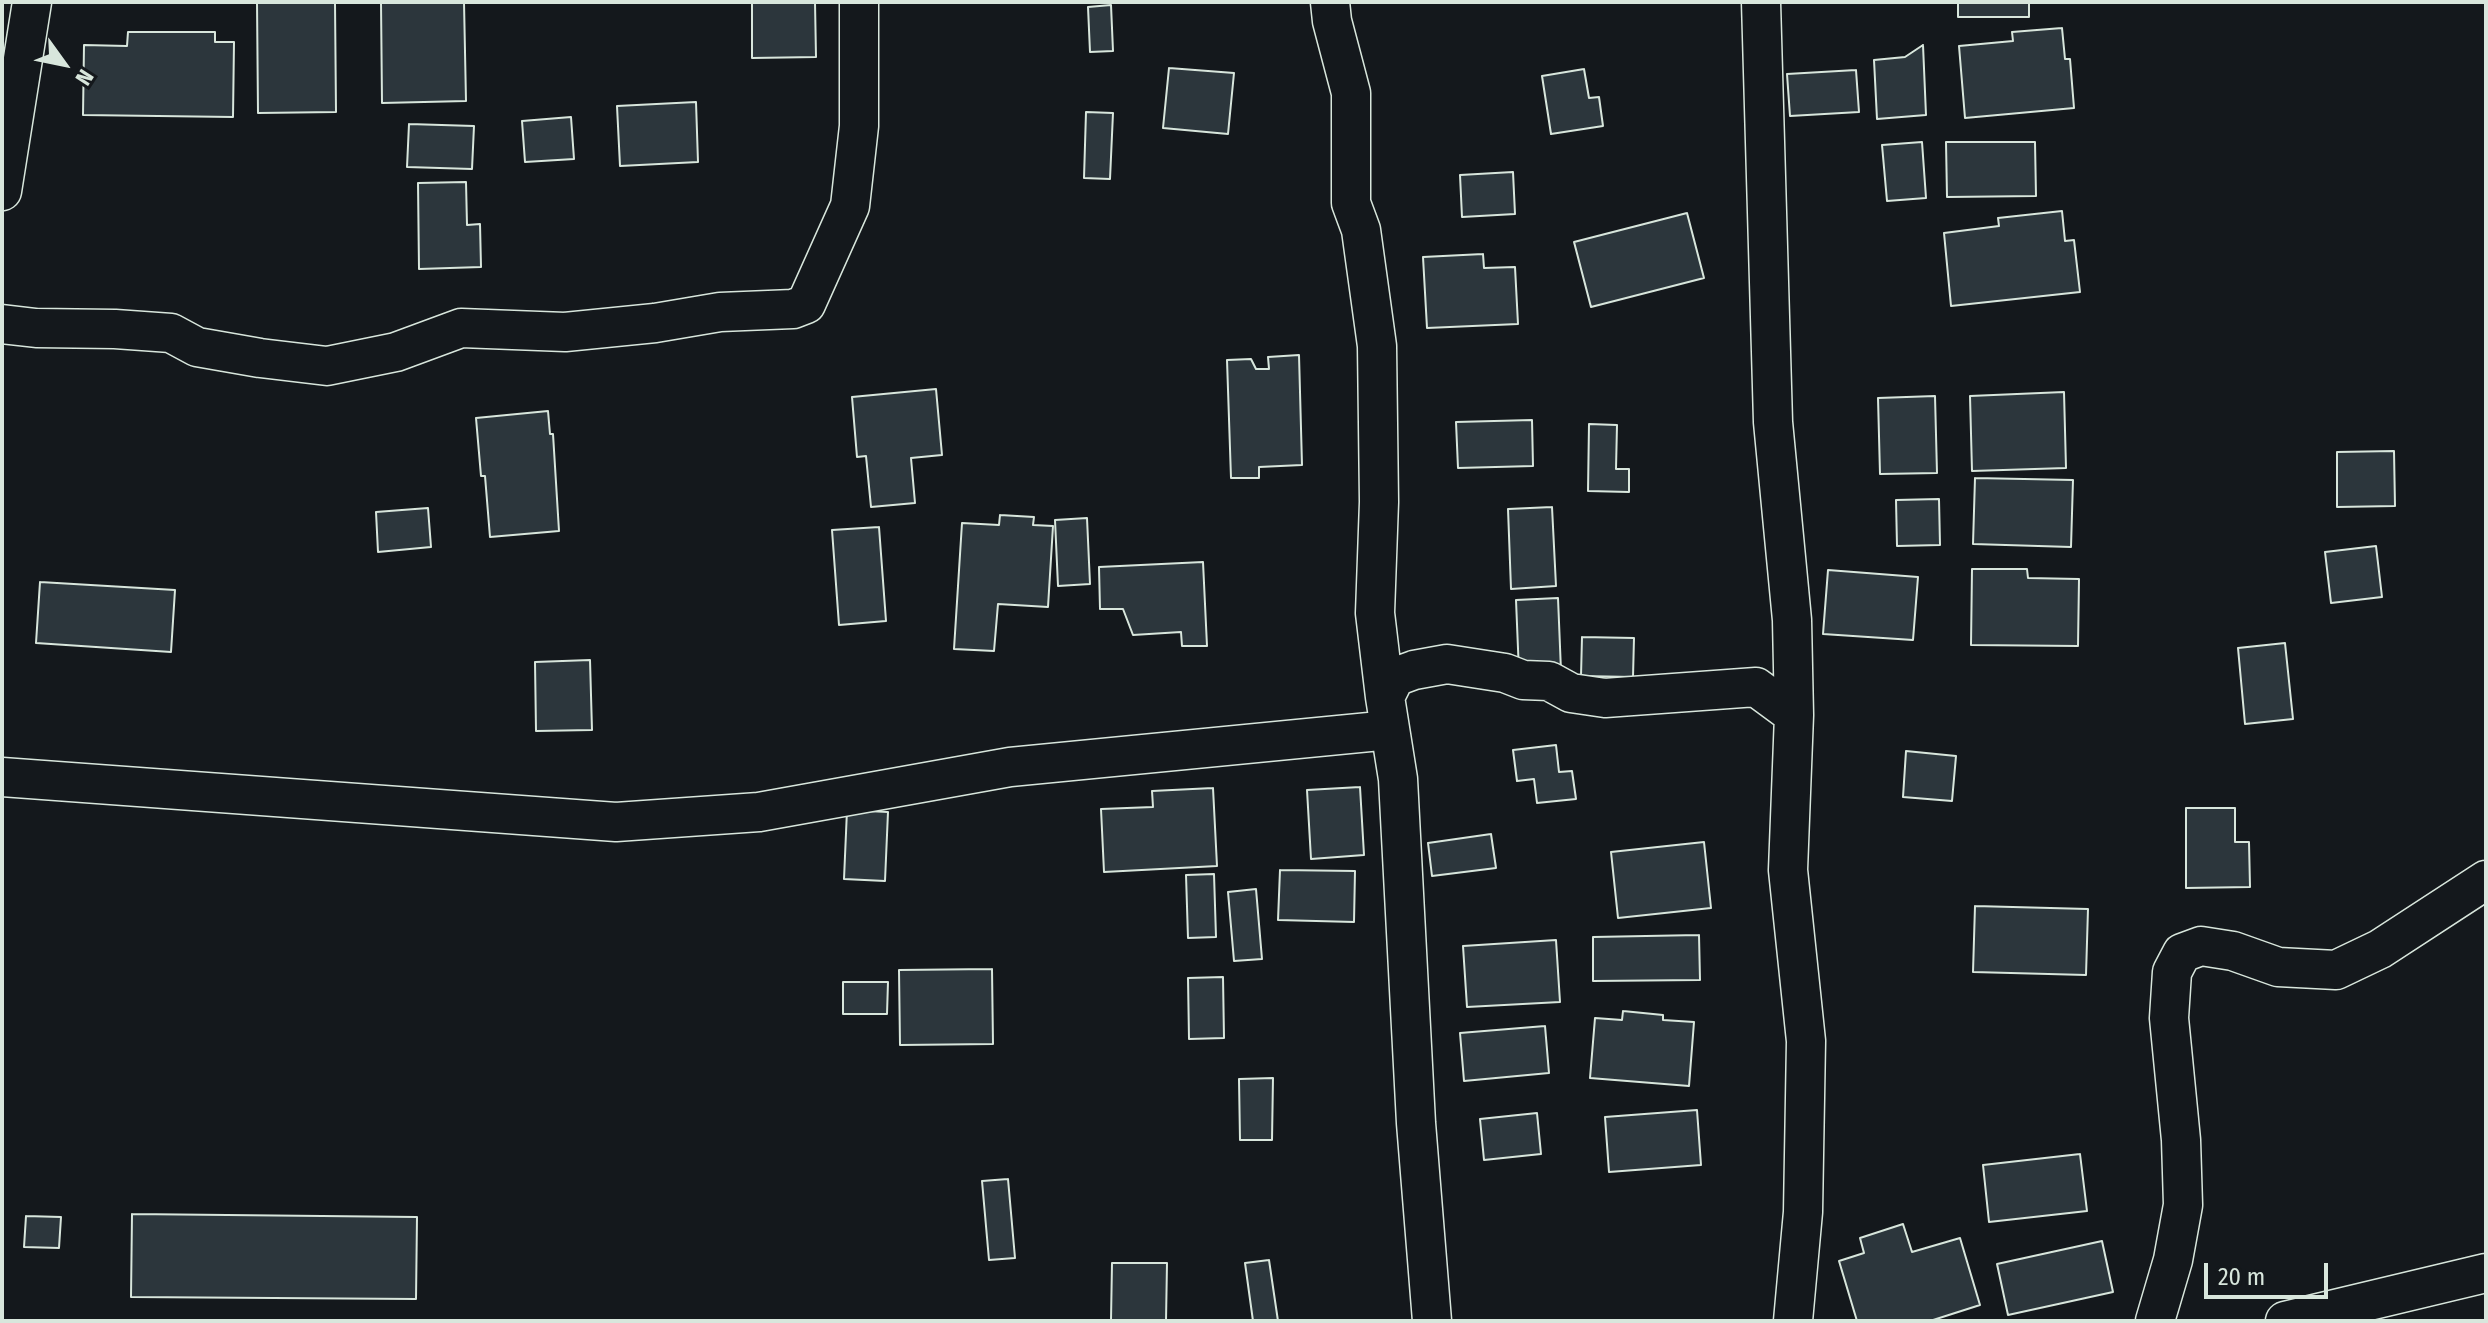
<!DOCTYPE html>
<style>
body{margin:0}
#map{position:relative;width:2488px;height:1323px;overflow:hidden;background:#14181c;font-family:"Fira Sans Condensed",sans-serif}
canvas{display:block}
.frame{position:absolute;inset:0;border:4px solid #d8e6dc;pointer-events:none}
.north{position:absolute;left:24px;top:24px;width:80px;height:80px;-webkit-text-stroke:6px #14181c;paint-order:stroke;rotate:123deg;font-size:22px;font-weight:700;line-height:32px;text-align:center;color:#d8e6dc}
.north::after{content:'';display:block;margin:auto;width:28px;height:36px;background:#d8e6dc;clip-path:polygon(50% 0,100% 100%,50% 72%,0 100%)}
.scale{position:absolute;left:2204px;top:1263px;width:124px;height:36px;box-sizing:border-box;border:4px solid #d8e6dc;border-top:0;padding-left:10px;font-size:24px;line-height:28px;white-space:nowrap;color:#d8e6dc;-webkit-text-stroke:6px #14181c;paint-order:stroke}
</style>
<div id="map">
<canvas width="2488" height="1323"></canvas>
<div class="frame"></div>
<div class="north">N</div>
<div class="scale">20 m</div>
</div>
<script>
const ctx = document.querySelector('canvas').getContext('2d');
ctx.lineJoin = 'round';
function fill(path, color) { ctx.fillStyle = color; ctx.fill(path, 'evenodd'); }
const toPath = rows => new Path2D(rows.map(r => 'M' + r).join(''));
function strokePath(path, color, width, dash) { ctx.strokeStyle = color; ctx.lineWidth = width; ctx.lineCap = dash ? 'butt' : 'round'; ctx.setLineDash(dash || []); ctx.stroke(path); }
const building = toPath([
 [257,2,335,2,336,112,258,113,257,2],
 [381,2,464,2,466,101,382,103,381,2],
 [752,2,815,2,816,57,752,58,752,2],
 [1958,2,2029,2,2029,17,1958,17,1958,2],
 [1111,5,1113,51,1090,52,1088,7,1111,5],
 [2062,28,2065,59,2070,59,2074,108,1965,118,1959,46,2013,41,2012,32,2062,28],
 [128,32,215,32,215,42,234,42,233,117,83,115,84,45,127,46,128,32],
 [1923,45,1926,115,1877,119,1874,60,1905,57,1923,45],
 [1169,68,1234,73,1228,134,1163,128,1169,68],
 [1584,69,1589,98,1599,97,1603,126,1551,134,1542,76,1584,69],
 [1856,70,1859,112,1790,116,1787,74,1856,70],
 [696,102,698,162,620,166,617,106,696,102],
 [1086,112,1113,113,1110,179,1084,178,1086,112],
 [571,117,574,159,525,162,522,121,571,117],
 [409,124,474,126,472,169,407,167,409,124],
 [1922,142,1926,198,1887,201,1882,145,1922,142],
 [1946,142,2035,142,2036,196,1947,197,1946,142],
 [1513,172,1515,214,1462,217,1460,175,1513,172],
 [466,182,467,225,480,224,481,267,419,269,418,183,466,182],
 [2062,211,2065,241,2074,240,2080,292,1951,306,1944,233,1999,226,1998,218,2062,211],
 [1687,213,1704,278,1591,307,1574,242,1687,213],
 [1483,254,1484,268,1515,267,1518,324,1427,328,1423,257,1483,254],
 [1299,355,1302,465,1259,467,1259,478,1231,478,1227,360,1251,359,1256,369,1269,369,1268,357,1299,355],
 [936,389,942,455,911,458,915,503,871,507,866,456,857,457,852,397,936,389],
 [2064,392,2066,468,1972,471,1970,396,2064,392],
 [1935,396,1937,473,1880,474,1878,398,1935,396],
 [548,411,550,434,553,434,559,531,490,537,485,476,481,476,476,418,548,411],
 [1532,420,1533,466,1458,468,1456,422,1532,420],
 [1589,424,1617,425,1616,469,1629,469,1629,492,1588,491,1589,424],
 [2394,451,2395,506,2337,507,2337,452,2394,451],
 [1975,478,2073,480,2071,547,1973,544,1975,478],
 [1939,499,1940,545,1897,546,1896,500,1939,499],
 [1552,507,1556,586,1511,589,1508,509,1552,507],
 [428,508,431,547,378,552,376,512,428,508],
 [1000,515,1034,517,1033,525,1053,526,1048,607,998,604,994,651,954,649,962,523,999,525,1000,515],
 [1087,518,1090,584,1058,586,1055,520,1087,518],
 [879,527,886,621,839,625,832,530,879,527],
 [2376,546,2382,597,2331,603,2325,552,2376,546],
 [1203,562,1207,646,1182,646,1181,632,1133,635,1123,609,1100,609,1099,567,1203,562],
 [1972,569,2027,569,2028,578,2079,579,2078,646,1971,645,1972,569],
 [1828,570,1918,577,1913,640,1823,634,1828,570],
 [40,582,175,590,171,652,36,643,40,582],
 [1558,598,1561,671,1519,673,1516,600,1558,598],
 [1582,637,1634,638,1633,677,1581,676,1582,637],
 [2285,643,2293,719,2245,724,2238,648,2285,643],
 [590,660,592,730,536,731,535,662,590,660],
 [1556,745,1559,772,1572,771,1576,799,1537,803,1534,779,1517,781,1513,750,1556,745],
 [1906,751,1956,756,1952,801,1903,797,1906,751],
 [1360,787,1364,855,1311,859,1307,790,1360,787],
 [1213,788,1217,866,1104,872,1101,809,1153,807,1152,791,1213,788],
 [2186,808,2235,808,2235,842,2249,842,2250,887,2186,888,2186,808],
 [847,810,888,812,885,881,844,879,847,810],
 [1491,834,1496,868,1432,876,1428,843,1491,834],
 [1704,842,1711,908,1618,918,1611,852,1704,842],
 [1280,870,1355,871,1354,922,1278,920,1280,870],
 [1214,874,1216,937,1188,938,1186,875,1214,874],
 [1256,889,1262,959,1234,961,1228,892,1256,889],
 [1975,906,2088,909,2086,975,1973,972,1975,906],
 [1699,935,1700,980,1593,981,1593,937,1699,935],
 [1556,940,1560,1002,1467,1007,1463,946,1556,940],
 [992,969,993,1044,900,1045,899,970,992,969],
 [1223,977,1224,1038,1189,1039,1188,978,1223,977],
 [843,982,888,982,887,1014,843,1014,843,982],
 [1623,1011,1663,1015,1663,1020,1694,1022,1689,1086,1590,1078,1595,1018,1622,1020,1623,1011],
 [1545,1026,1549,1073,1464,1081,1460,1033,1545,1026],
 [1273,1078,1272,1140,1240,1140,1239,1079,1273,1078],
 [1697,1110,1701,1165,1609,1172,1605,1117,1697,1110],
 [1537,1113,1541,1154,1484,1160,1480,1119,1537,1113],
 [2080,1154,2087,1211,1989,1222,1983,1165,2080,1154],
 [1008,1179,1015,1258,989,1260,982,1181,1008,1179],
 [132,1214,417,1217,416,1299,131,1297,132,1214],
 [26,1216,61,1217,59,1248,24,1247,26,1216],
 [1903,1224,1912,1252,1960,1238,1980,1305,1930,1321,1857,1321,1839,1261,1864,1253,1860,1238,1903,1224],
 [2102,1241,2113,1292,2008,1315,1997,1264,2102,1241],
 [1269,1260,1278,1321,1253,1321,1245,1263,1269,1260],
 [1112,1263,1167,1263,1166,1321,1111,1320,1112,1263]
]);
const minor = toPath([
 [1330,2,1332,21,1351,93,1351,203,1361,230,1377,346,1379,502,1375,613,1385,697],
 [1761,2,1773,422,1792,620,1794,715,1788,870,1806,1041,1803,1212,1793,1321],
 [2,191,32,2],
 [2,324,36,328,115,329,171,333,197,347,260,358,327,366,396,352,461,328,565,332,655,323,720,312,793,309,806,304,850,206,859,126,859,2],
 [2,777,616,822,759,812,1010,767,1390,730],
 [1432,1321,1416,1123,1398,779,1385,697,1395,677,1414,670,1447,664,1505,673,1523,680,1549,681,1571,693,1605,698,1756,687,1794,715],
 [2155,1321,2173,1260,2183,1205,2181,1140,2169,1018,2172,972,2182,953,2201,946,2233,951,2278,967,2336,970,2380,949,2486,880],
 [2285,1321,2486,1273]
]);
fill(building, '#2c363c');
strokePath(building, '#d8e6dc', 2);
strokePath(minor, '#d8e6dc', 41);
strokePath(minor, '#14181c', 38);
</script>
